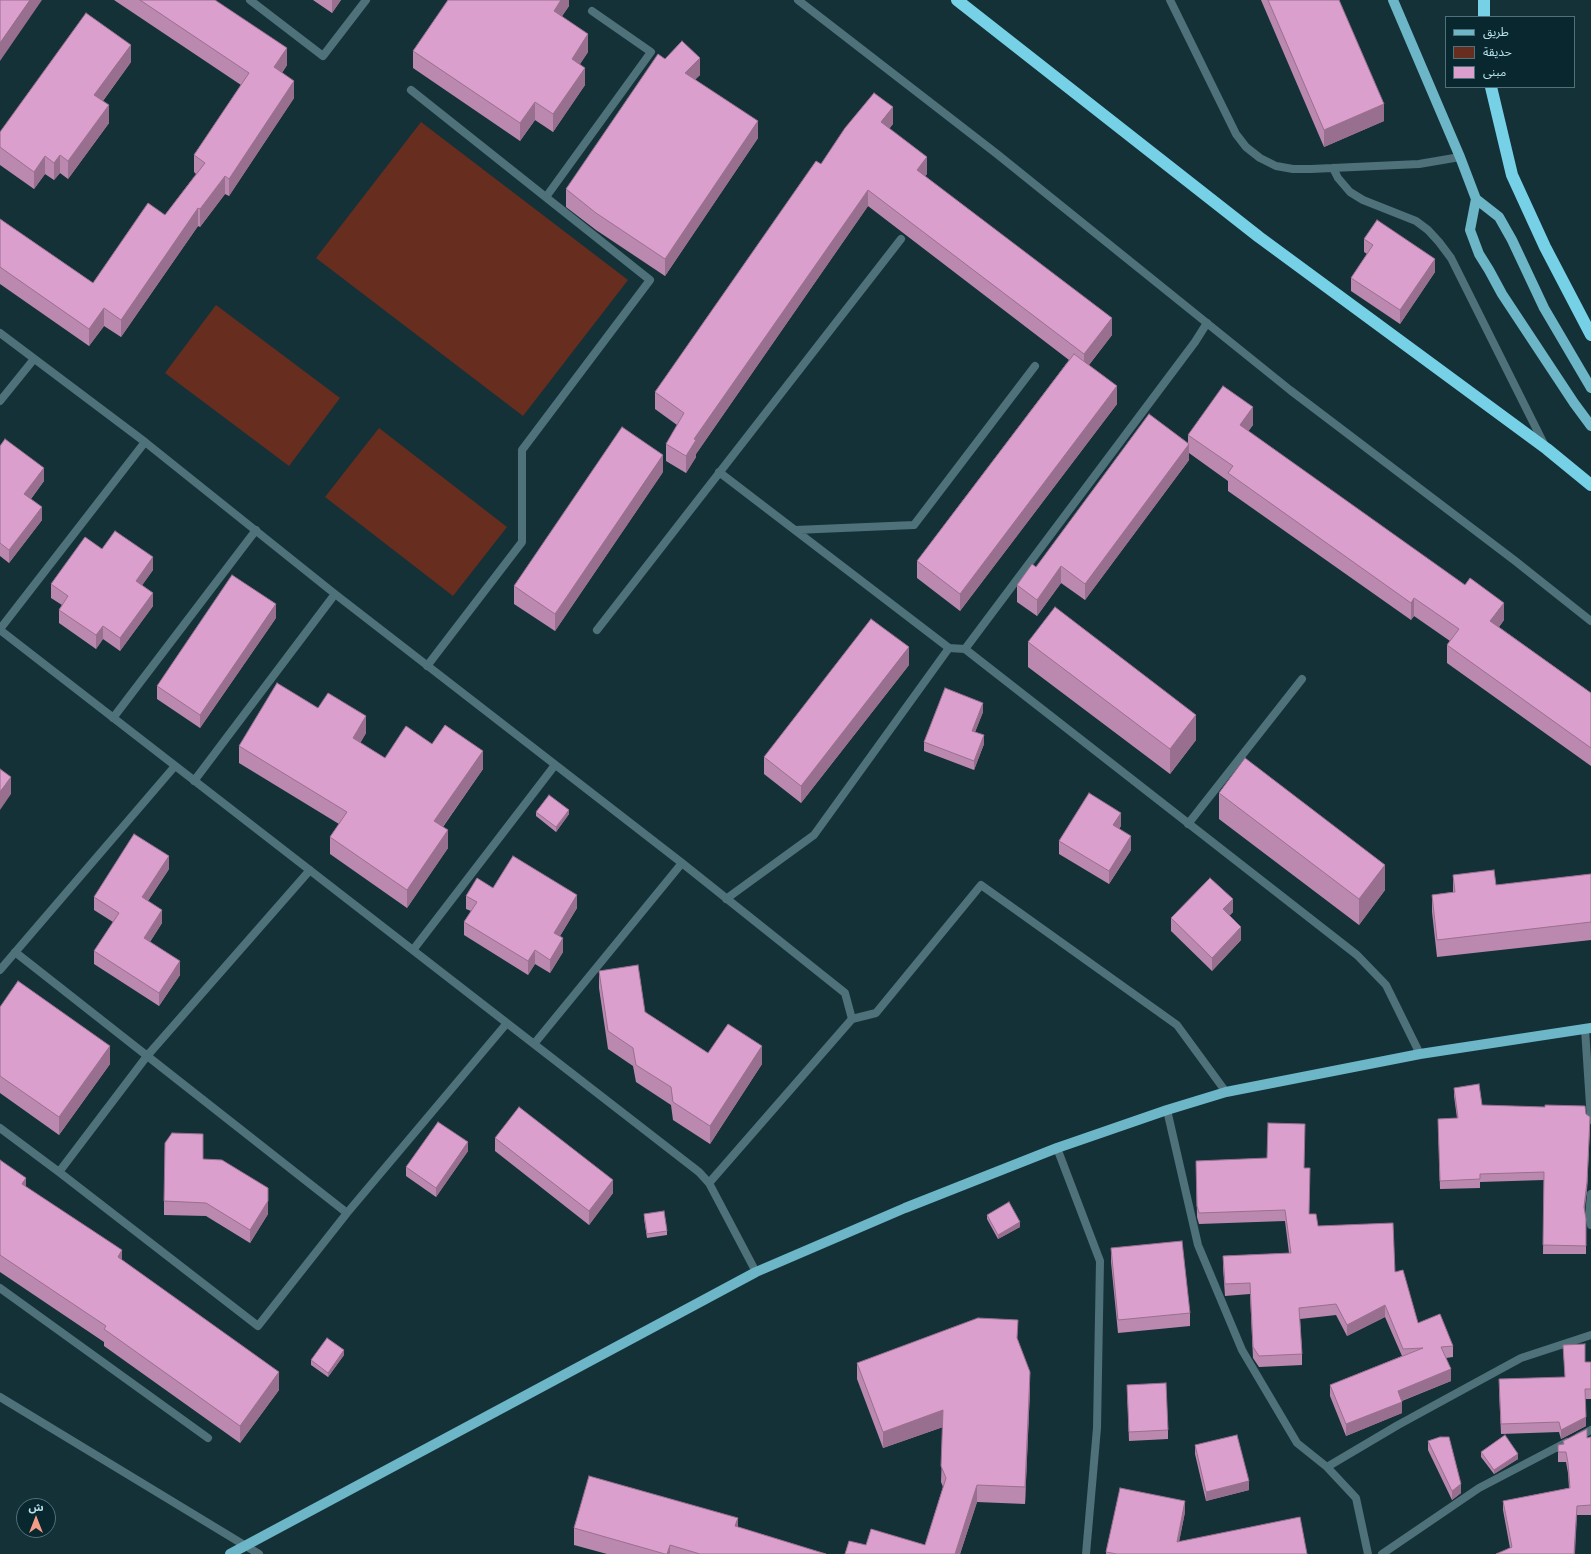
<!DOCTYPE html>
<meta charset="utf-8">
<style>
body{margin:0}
#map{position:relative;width:1591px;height:1554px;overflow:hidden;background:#143138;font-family:"Space Grotesk","Noto Sans Arabic",sans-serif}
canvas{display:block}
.legend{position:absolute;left:1445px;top:16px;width:130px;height:72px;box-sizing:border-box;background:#09272e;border:1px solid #4f727a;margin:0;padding:5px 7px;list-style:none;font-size:12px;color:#b9e3ed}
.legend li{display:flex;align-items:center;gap:8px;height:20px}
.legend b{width:20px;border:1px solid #4f727a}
.north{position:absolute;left:16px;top:1498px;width:40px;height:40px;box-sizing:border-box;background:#09272e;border:1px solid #4f727a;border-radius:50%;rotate:0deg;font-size:11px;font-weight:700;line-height:16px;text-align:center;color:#b9e3ed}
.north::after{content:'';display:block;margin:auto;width:14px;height:18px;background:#f49e88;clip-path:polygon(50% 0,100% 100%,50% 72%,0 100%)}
</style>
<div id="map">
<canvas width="1591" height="1554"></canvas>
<ul class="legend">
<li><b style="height:5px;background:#6cb6c8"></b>طريق</li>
<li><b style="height:11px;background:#672d1f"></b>حديقة</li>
<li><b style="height:11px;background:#da9fcc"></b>مبنى</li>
</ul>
<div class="north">ش</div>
</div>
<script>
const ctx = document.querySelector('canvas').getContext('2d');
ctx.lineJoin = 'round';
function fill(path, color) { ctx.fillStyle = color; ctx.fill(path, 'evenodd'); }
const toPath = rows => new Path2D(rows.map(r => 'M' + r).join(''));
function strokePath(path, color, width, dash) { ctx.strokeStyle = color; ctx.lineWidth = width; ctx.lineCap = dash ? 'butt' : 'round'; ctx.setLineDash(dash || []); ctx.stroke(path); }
const green = toPath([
 [421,122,628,280,523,416,316,258],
 [216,305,340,398,289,466,165,373],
 [379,428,507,527,453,596,325,497]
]);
const lane = toPath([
 [250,0,323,56,366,0],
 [1170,0,1236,134,1246,147,1260,158,1276,166,1293,169,1311,169,1419,164,1460,157],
 [411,90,650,280,522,450,522,542,427,666],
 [1333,168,1338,178,1350,192,1363,200,1416,221,1428,230,1439,242,1451,258,1545,446],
 [546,197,651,52,592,11],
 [0,333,145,442,335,594,682,863,845,993,852,1019,709,1183],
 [0,401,34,359],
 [0,629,145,442],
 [0,630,699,1172,709,1183,756,1272],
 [965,649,1195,342,1207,323],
 [113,718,256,530],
 [194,781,335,594],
 [726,899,814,835,949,648],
 [413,950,555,765],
 [15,952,347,1213],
 [0,970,175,766],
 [852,1019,876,1013,981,885,1177,1025,1226,1092],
 [534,1044,682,863],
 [0,1128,59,1172,258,1326,347,1213,507,1023],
 [59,1172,147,1056,310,870],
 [0,1288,208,1438]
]);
const street = toPath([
 [798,0,997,154,1290,390,1514,560,1591,621],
 [719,472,949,648,965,649,1357,955,1386,985,1420,1054],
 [795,530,914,525,1035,366],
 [597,630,901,239],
 [1188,824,1302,679],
 [1585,1029,1591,1120],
 [1167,1110,1198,1245,1242,1350,1297,1443,1327,1467,1356,1498,1368,1554],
 [1057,1148,1100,1261,1097,1428,1086,1554],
 [1591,1194,1589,1216,1591,1225],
 [0,1397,259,1554],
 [1578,1437,1591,1430],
 [1327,1467,1398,1425,1521,1358,1591,1335],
 [1382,1554,1479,1488,1567,1442]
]);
const primary = toPath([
 [1393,0,1460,157,1476,199,1499,217,1512,240,1544,308,1591,388],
 [1476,199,1470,230,1479,254,1489,270,1502,294,1574,403,1591,426],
 [230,1554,756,1272,905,1208,1057,1148,1167,1110,1226,1092,1420,1054,1591,1028]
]);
const highway = toPath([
 [957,0,1259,237,1547,449,1591,485],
 [1484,0,1484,17],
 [1491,87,1512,175,1545,247,1591,335]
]);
const wall = toPath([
 [114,0,215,0,287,65,282,73,294,98,229,196,225,194,200,227,198,226,121,337,104,326,89,346,0,284,0,219,93,283,165,215,196,174,194,172,194,155,241,85],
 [313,0,341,0,332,13],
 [569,0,569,6,562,16,588,52,580,64,585,85,553,132,535,120,520,141,413,68,413,51],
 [1261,0,1339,0,1384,121,1324,147],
 [665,59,700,75,695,79,758,138,665,276,596,230,566,207,566,189],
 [131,62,103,101,109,123,68,179,60,173,54,180,45,174,34,189,0,165,0,132],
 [893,124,889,129,927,174,925,176,1112,335,1089,365,1117,404,960,611,917,578,917,561,1069,360,868,206,696,454,696,457,686,473,666,461,666,444,677,425,655,409,655,392,821,164],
 [1364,239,1435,272,1400,324,1351,291,1351,278,1367,254,1364,252],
 [1253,425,1248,431,1504,620,1499,627,1591,693,1591,766,1447,663,1447,645,1450,641,1414,616,1411,620,1228,491,1228,481,1189,453,1189,460,1085,600,1061,583,1037,616,1017,602,1017,585,1036,567,1188,443,1188,435],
 [0,446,44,481,31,499,42,520,9,563,0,556],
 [663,472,555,631,514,604,514,586],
 [102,549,153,570,142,585,153,606,120,651,103,639,96,649,59,623,59,610,62,605,51,598,51,584],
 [276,618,200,728,157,699,157,686],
 [1028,642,1196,740,1170,774,1028,667],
 [909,665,801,803,764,774,764,757],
 [318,708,366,733,360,743,385,758,432,744,483,769,443,827,448,848,407,908,330,854,330,837,339,824,239,763,239,746],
 [983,712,975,732,984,744,974,770,924,751,924,742],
 [1219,793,1385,890,1359,925,1219,819],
 [536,812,569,814,556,832,536,816],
 [1121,826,1119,829,1131,850,1109,884,1059,854,1059,841],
 [169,869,148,901,162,923,150,942,180,975,159,1006,94,964,94,951,113,922,94,910,94,897],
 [1591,874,1591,940,1437,957,1432,912,1432,895,1453,892,1453,875,1496,885],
 [493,888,577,908,560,936,563,952,550,973,535,964,528,975,464,935,464,922,471,911,466,909,466,896],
 [1233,912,1229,916,1241,940,1212,971,1171,931,1171,918],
 [599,971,645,1012,708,1053,762,1064,710,1144,673,1120,671,1105,636,1082,633,1066,608,1049,599,988],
 [0,1007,110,1064,59,1135,0,1093],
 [1454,1088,1482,1105,1586,1114,1590,1125,1587,1190,1584,1210,1586,1219,1586,1254,1543,1254,1544,1180,1480,1182,1480,1188,1440,1189,1438,1119,1457,1118,1454,1096],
 [495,1138,613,1193,589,1225,495,1151],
 [468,1151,436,1197,406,1176,406,1167],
 [203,1159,268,1214,250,1243,206,1216,164,1215,164,1201],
 [0,1160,26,1187,122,1260,279,1390,240,1443,104,1346,104,1342,0,1272],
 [1196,1161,1304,1168,1309,1214,1318,1226,1395,1272,1418,1323,1453,1346,1453,1357,1446,1358,1451,1381,1402,1401,1402,1413,1346,1436,1330,1396,1330,1385,1402,1356,1385,1317,1347,1336,1336,1315,1300,1319,1302,1354,1302,1365,1259,1367,1253,1358,1250,1294,1225,1296,1223,1267,1223,1256,1289,1253,1285,1221,1199,1224,1197,1217],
 [644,1214,667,1231,667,1235,647,1238,644,1218],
 [987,1215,1020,1227,998,1239,987,1219],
 [1111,1248,1190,1313,1190,1326,1118,1333,1111,1262],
 [1018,1340,1030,1389,1025,1504,977,1502,960,1554,866,1545,925,1545,943,1487,941,1482,943,1427,883,1448,857,1379,857,1363],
 [1563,1345,1585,1362,1591,1362,1591,1399,1585,1399,1586,1426,1561,1439,1559,1432,1501,1434,1499,1389,1565,1377],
 [344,1355,328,1377,311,1365,311,1360],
 [1127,1385,1168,1430,1168,1439,1129,1441],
 [1591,1437,1591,1515,1577,1515,1510,1548,1503,1510,1503,1501,1569,1488,1568,1473,1566,1462,1558,1462,1558,1445,1563,1444,1563,1441],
 [1428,1441,1461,1493,1452,1500,1428,1450],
 [1195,1445,1249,1490,1206,1501,1195,1454],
 [1481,1452,1518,1459,1494,1474,1481,1457],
 [1185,1512,1179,1541,1307,1554,1106,1554,1106,1552],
 [738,1527,826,1554,607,1554,574,1545,574,1528]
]);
const shadedWall = toPath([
 [30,0,42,0,0,61,0,43],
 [332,0,341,0,332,13],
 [561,0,569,0,569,6,554,28,554,11],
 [588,34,588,52,572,76,572,59],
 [131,45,131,62,94,113,94,95],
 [287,48,287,65,274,85,274,67],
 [700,58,700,75,685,90,685,73],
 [585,68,585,85,553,132,553,114],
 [294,81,294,98,229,196,229,179],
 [535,102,535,120,520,141,520,123],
 [1384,104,1384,121,1324,147,1324,130],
 [109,105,109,123,68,179,68,161],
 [893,107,893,124,881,139,881,122],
 [758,121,758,138,665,276,665,259],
 [60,155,60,173,54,180,54,163],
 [45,156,45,174,34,189,34,172],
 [927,157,927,174,917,187,917,170],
 [225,176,225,194,200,227,200,209],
 [868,190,868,206,696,454,696,457,686,473,686,456,694,439],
 [198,208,198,226,121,337,121,320],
 [1435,259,1435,272,1400,324,1400,310],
 [104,308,104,326,89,346,89,329],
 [1112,318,1112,335,1084,371,1084,354],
 [1117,386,1117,404,960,611,960,594],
 [1253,407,1253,425,1240,443,1240,425],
 [1189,444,1189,460,1085,600,1085,584],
 [663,455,663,472,555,631,555,614],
 [44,468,44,481,24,508,24,494],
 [42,507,42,520,9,563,9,550],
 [153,557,153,570,136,594,136,581],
 [1061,566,1061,583,1037,616,1037,600],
 [153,593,153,606,120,651,120,638],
 [1414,598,1414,616,1411,620,1411,603],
 [1504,603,1504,620,1490,638,1490,621],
 [276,604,276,618,200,728,200,715],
 [103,626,103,639,96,649,96,635],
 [909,647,909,665,801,803,801,786],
 [983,703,983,712,972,740,972,731],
 [1196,715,1196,740,1170,774,1170,749],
 [366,716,366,733,353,756,353,738],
 [984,735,984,744,974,770,974,761],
 [483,751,483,769,434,839,434,821],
 [11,777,11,794,0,810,0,792],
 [569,810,569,814,556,832,556,827],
 [1121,813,1121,826,1113,839,1113,825],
 [448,830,448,848,407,908,407,890],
 [1131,836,1131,850,1109,884,1109,871],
 [169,856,169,869,142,910,142,897],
 [1385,865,1385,890,1359,925,1359,899],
 [577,895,577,908,554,946,554,933],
 [1233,899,1233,912,1223,923,1223,909],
 [162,910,162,923,144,951,144,938],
 [1241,927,1241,940,1212,971,1212,958],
 [563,938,563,952,550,973,550,960],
 [535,950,535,964,528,975,528,961],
 [180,961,180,975,159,1006,159,993],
 [110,1046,110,1064,59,1135,59,1117],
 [762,1046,762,1064,710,1144,710,1126],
 [1590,1117,1587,1190,1584,1216,1584,1207],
 [468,1142,468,1151,436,1197,436,1188],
 [26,1178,26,1195,22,1184],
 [613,1180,613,1193,589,1225,589,1211],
 [268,1188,268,1214,250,1243,250,1230],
 [1020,1222,1020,1227,998,1239,998,1235],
 [122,1250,122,1268,118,1257],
 [1385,1305,1385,1317,1347,1336,1347,1325],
 [344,1350,344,1355,328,1377,328,1373],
 [1451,1369,1451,1381,1398,1402,1398,1391],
 [279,1372,279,1390,240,1443,240,1426],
 [1030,1372,1030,1389,1025,1504,1025,1487],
 [1402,1402,1402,1413,1346,1436,1346,1424],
 [943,1410,943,1427,883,1448,883,1432],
 [1586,1417,1586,1426,1561,1439,1561,1430],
 [1518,1454,1518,1459,1494,1474,1494,1470],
 [1249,1481,1249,1490,1206,1501,1206,1492],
 [1461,1484,1461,1493,1452,1500,1452,1491],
 [977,1485,977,1502,960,1554,955,1554],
 [1185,1501,1185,1512,1177,1553,1177,1542],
 [1577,1506,1577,1515,1575,1554,1574,1554],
 [738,1518,738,1534,735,1526],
 [670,1545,670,1554,667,1554]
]);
const building = toPath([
 [0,0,30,0,0,43,0,0],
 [140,0,215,0,287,48,274,67,294,81,229,179,225,176,200,209,198,208,121,320,104,308,89,329,0,267,0,219,93,283,148,203,165,215,205,163,194,155,249,73,140,0],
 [448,0,561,0,554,11,588,34,572,59,585,68,553,114,535,102,520,123,413,51,448,0],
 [1268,0,1339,0,1384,104,1324,130,1268,0],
 [86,13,131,45,94,95,109,105,68,161,60,155,54,163,45,156,34,172,0,147,0,132,86,13],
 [682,41,700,58,685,73,758,121,665,259,596,213,566,189,658,54,665,59,682,41],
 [874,93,893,107,881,122,927,157,917,170,1112,318,1084,354,868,190,694,439,696,440,686,456,666,444,684,413,655,392,816,161,821,164,845,128,874,93],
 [1377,220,1435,259,1400,310,1351,278,1373,245,1364,239,1377,220],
 [1074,354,1117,386,960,594,917,561,1074,354],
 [1223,386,1253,407,1240,425,1465,585,1470,578,1504,603,1490,621,1591,693,1591,748,1447,645,1459,629,1414,598,1411,603,1228,473,1233,466,1188,435,1223,386],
 [1149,414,1189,444,1085,584,1061,566,1037,600,1017,585,1032,564,1036,567,1149,414],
 [622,427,663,455,555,614,514,586,622,427],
 [5,439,44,468,24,494,42,507,9,550,0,543,0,446,5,439],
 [115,531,153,557,136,581,153,593,120,638,103,626,96,635,59,610,68,596,51,584,85,537,102,549,115,531],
 [232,575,276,604,200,715,157,686,232,575],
 [1055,607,1196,715,1170,749,1028,642,1055,607],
 [871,619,909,647,801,786,764,757,871,619],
 [277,683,318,708,328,693,366,716,353,738,385,758,406,726,432,744,445,725,483,751,434,821,448,830,407,890,330,837,347,812,239,746,277,683],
 [945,688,983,703,972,731,984,735,974,761,924,742,945,688],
 [1245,758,1385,865,1359,899,1219,793,1245,758],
 [0,769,11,777,0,792,0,769],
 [1089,793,1121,813,1113,825,1131,836,1109,871,1059,841,1089,793],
 [549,795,569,810,556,827,536,812,549,795],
 [134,834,169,856,142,897,162,910,144,938,180,961,159,993,94,951,119,913,94,897,134,834],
 [513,856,577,895,554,933,563,938,550,960,535,950,528,961,464,922,477,902,466,896,477,878,493,888,513,856],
 [1494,870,1496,885,1591,874,1591,922,1437,940,1432,895,1455,892,1453,875,1494,870],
 [1210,878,1233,899,1223,909,1241,927,1212,958,1171,918,1210,878],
 [638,965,645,1012,708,1053,728,1024,762,1046,710,1126,673,1102,671,1087,636,1065,633,1048,608,1031,599,971,638,965],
 [18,981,110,1046,59,1117,0,1076,0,1007,18,981],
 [1479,1084,1482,1105,1545,1107,1545,1105,1585,1106,1586,1114,1590,1117,1587,1182,1584,1207,1586,1219,1586,1246,1543,1245,1544,1172,1480,1174,1480,1179,1440,1181,1438,1119,1458,1118,1454,1088,1479,1084],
 [519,1107,613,1180,589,1211,495,1138,519,1107],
 [438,1122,468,1142,436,1188,406,1167,438,1122],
 [1268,1123,1305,1124,1304,1168,1310,1168,1309,1214,1316,1214,1318,1226,1393,1223,1395,1272,1403,1270,1418,1323,1440,1314,1453,1346,1441,1347,1451,1369,1398,1391,1402,1402,1346,1424,1330,1385,1423,1348,1403,1349,1385,1305,1347,1325,1336,1304,1299,1308,1302,1354,1259,1356,1253,1347,1250,1283,1225,1284,1223,1256,1291,1253,1285,1210,1199,1213,1197,1206,1196,1161,1267,1158,1268,1123],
 [172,1133,203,1134,203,1159,222,1160,268,1188,268,1201,250,1230,206,1203,164,1201,165,1143,172,1133],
 [0,1160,26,1178,22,1184,122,1250,118,1257,279,1372,240,1426,104,1329,106,1326,0,1255,0,1160],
 [1009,1202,1020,1222,998,1235,987,1215,1009,1202],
 [664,1211,667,1231,647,1234,644,1214,664,1211],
 [1182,1241,1190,1313,1118,1320,1111,1248,1182,1241],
 [978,1318,1018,1320,1017,1338,1030,1372,1025,1487,977,1485,955,1554,845,1554,849,1541,866,1545,871,1529,925,1545,946,1478,941,1466,943,1410,883,1432,857,1363,978,1318],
 [327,1338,344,1350,328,1373,311,1360,327,1338],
 [1585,1344,1585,1362,1591,1362,1591,1389,1585,1389,1586,1417,1561,1430,1559,1422,1501,1424,1499,1379,1565,1377,1563,1345,1585,1344],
 [1166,1383,1168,1430,1129,1432,1127,1385,1166,1383],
 [1587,1429,1587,1438,1591,1437,1591,1505,1577,1506,1574,1554,1496,1554,1512,1547,1503,1501,1570,1488,1568,1463,1566,1452,1558,1452,1558,1445,1564,1444,1563,1441,1587,1429],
 [1237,1435,1249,1481,1206,1492,1195,1445,1237,1435],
 [1505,1435,1518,1454,1494,1470,1481,1452,1505,1435],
 [1440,1437,1449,1437,1461,1484,1452,1491,1428,1441,1440,1437],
 [589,1476,738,1518,735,1526,826,1554,700,1554,670,1545,667,1554,665,1554,574,1528,589,1476],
 [1120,1488,1185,1501,1177,1542,1300,1517,1307,1554,1117,1554,1106,1552,1120,1488]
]);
fill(green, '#672d1f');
strokePath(lane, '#4f717a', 8);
strokePath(street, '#4f717a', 8);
strokePath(primary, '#6cb6c8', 10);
strokePath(highway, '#76d1e7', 12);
fill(wall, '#bb89af');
fill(shadedWall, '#996f8f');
fill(building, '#da9fcc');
strokePath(building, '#996f8f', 1);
</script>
